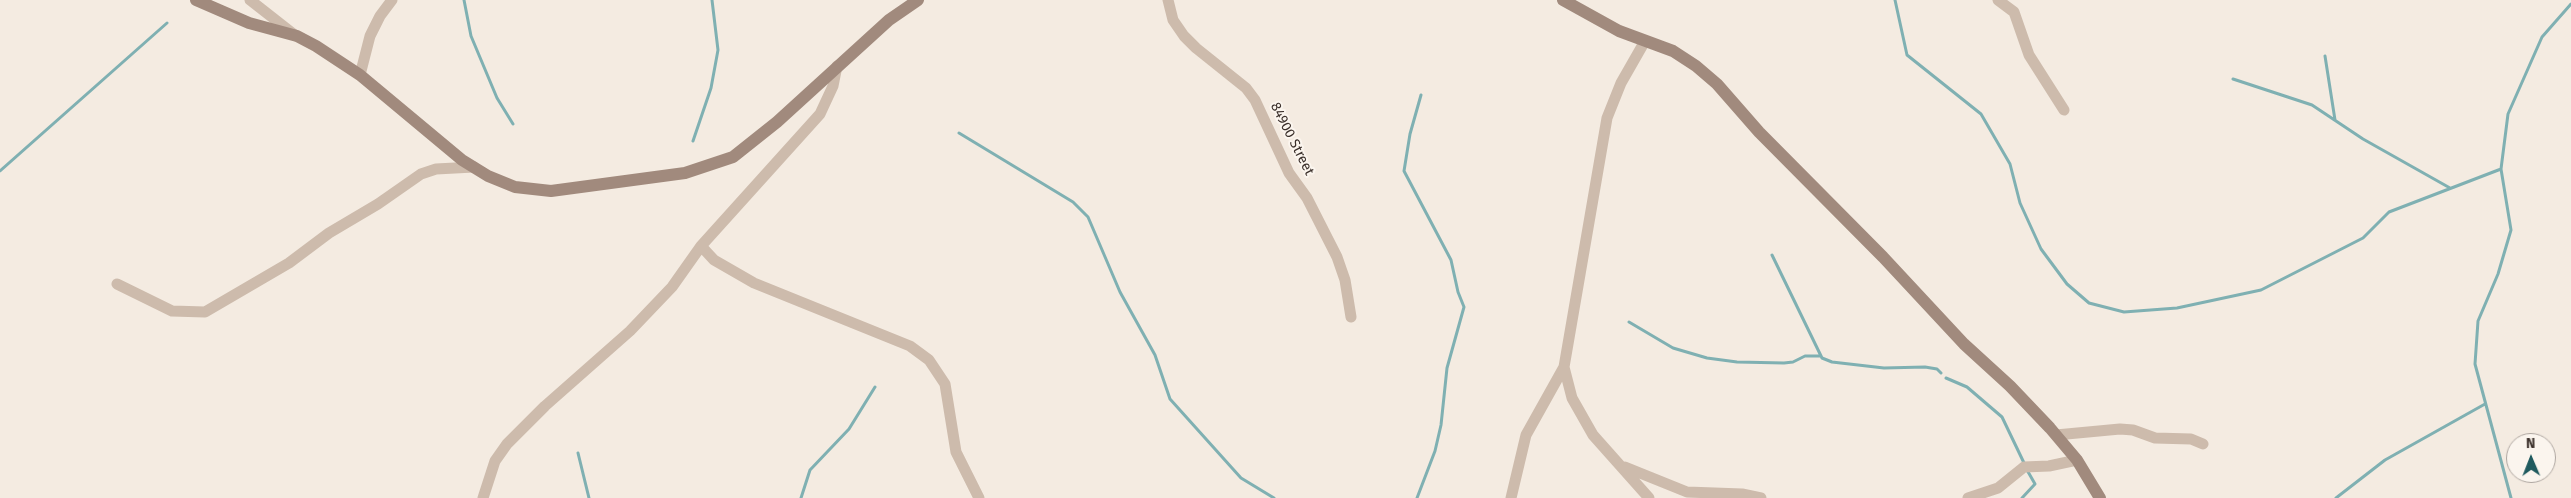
<!DOCTYPE html>
<style>
body{margin:0}
#map{position:relative;width:2571px;height:498px;overflow:hidden;background:#f4ebe1;font-family:"Fira Sans",sans-serif}
canvas{display:block}
.north{position:absolute;left:2506px;top:433px;width:50px;height:50px;box-sizing:border-box;background:#fbf5ee;border:1px solid #aea6a0;border-radius:50%;rotate:359deg;font-size:14px;font-weight:700;line-height:20px;text-align:center;color:#3b302b}
.north::after{content:'';display:block;margin:auto;width:18px;height:22px;background:#1f5a5e;clip-path:polygon(50% 0,100% 100%,50% 72%,0 100%)}
</style>
<div id="map">
<canvas width="2571" height="498"></canvas>
<div class="north">N</div>
</div>
<script>
const ctx = document.querySelector('canvas').getContext('2d');
ctx.lineJoin = 'round';
const toPath = rows => new Path2D(rows.map(r => 'M' + r).join(''));
function strokePath(path, color, width, dash) { ctx.strokeStyle = color; ctx.lineWidth = width; ctx.lineCap = dash ? 'butt' : 'round'; ctx.setLineDash(dash || []); ctx.stroke(path); }
function drawText(font, color, halo, rows, align = 'center') {
  ctx.font = font + ' "Fira Sans",sans-serif'; ctx.lineWidth = 4; ctx.setLineDash([]); ctx.textBaseline = 'middle'; ctx.strokeStyle = halo; ctx.fillStyle = color; for (const [text, x, y, turn = 0] of rows) {
    ctx.save(); ctx.translate(x, y); ctx.rotate((+turn || 0) * Math.PI / 180); ctx.textAlign = isNaN(turn) ? turn : align; if (halo) ctx.strokeText(text, 0, 0); ctx.fillText(text, 0, 0); ctx.restore();
  }
}
const stream = toPath([
 [464,0,471,36,497,98,513,124],
 [1895,0,1907,55,1981,114,2010,164,2020,203,2041,249,2067,284,2089,303,2124,312,2177,308,2261,290,2363,238,2389,212,2501,169],
 [2325,56,2335,120],
 [2233,79,2312,105,2363,139,2450,188],
 [959,133,1073,202,1088,217,1120,292,1155,355,1170,399,1241,478,1274,498],
 [693,141,711,88,718,50,712,0],
 [0,171,167,23],
 [1772,255,1822,358,1832,362,1884,368,1925,367,1937,369,1941,373],
 [1629,322,1673,348,1707,358,1737,362,1784,363,1793,362,1805,356,1820,356],
 [1946,378,1967,387,2002,417,2025,465],
 [578,453,589,498],
 [801,498,810,470,849,429,875,387],
 [1417,498,1435,451,1441,425,1447,368,1464,307,1458,292,1451,260,1404,171,1410,134,1421,95],
 [2022,498,2035,484,2027,470],
 [2336,498,2385,460,2485,404],
 [2511,498,2475,364,2478,321,2498,274,2511,230,2501,169,2508,114,2542,37,2571,4]
]);
const street = toPath([
 [250,0,296,36],
 [1168,0,1173,20,1184,36,1196,48,1246,88,1255,100,1289,173,1307,198,1337,257,1345,280,1351,317],
 [1998,0,2014,12,2029,55,2064,110],
 [1645,41,1621,83,1607,118,1564,367,1572,398,1593,435,1649,498],
 [360,75,370,36,380,16,392,0],
 [701,246,714,260,754,283,910,346,929,360,945,384,956,452,979,498],
 [117,284,172,311,205,312,289,263,329,233,378,204,421,174,436,169,474,167],
 [2056,435,2120,429,2133,430,2155,438,2191,439,2203,444],
 [1625,467,1687,492,1742,494,1761,498],
 [483,498,495,461,507,444,545,406,630,331,672,287,701,246,820,114,833,86,837,66],
 [1511,498,1526,435,1564,367],
 [1968,498,1998,488,2024,467,2049,466,2077,460]
]);
const secondary = toPath([
 [196,0,249,23,297,36,316,46,360,75,462,160,488,176,515,187,551,191,685,173,733,157,777,122,889,20,918,0],
 [1563,0,1619,31,1673,51,1696,66,1717,84,1759,132,1883,257,1964,344,2010,386,2050,428,2077,460,2100,498]
]);
const streetNames = [
 ["84900 Street",1292,139,63]
];
strokePath(stream, '#7fb0b2', 3);
strokePath(street, '#cdbbac', 11);
strokePath(secondary, '#a18a7d', 12);
drawText('14px', '#3b302b', '#fbf5ee', streetNames);
</script>
